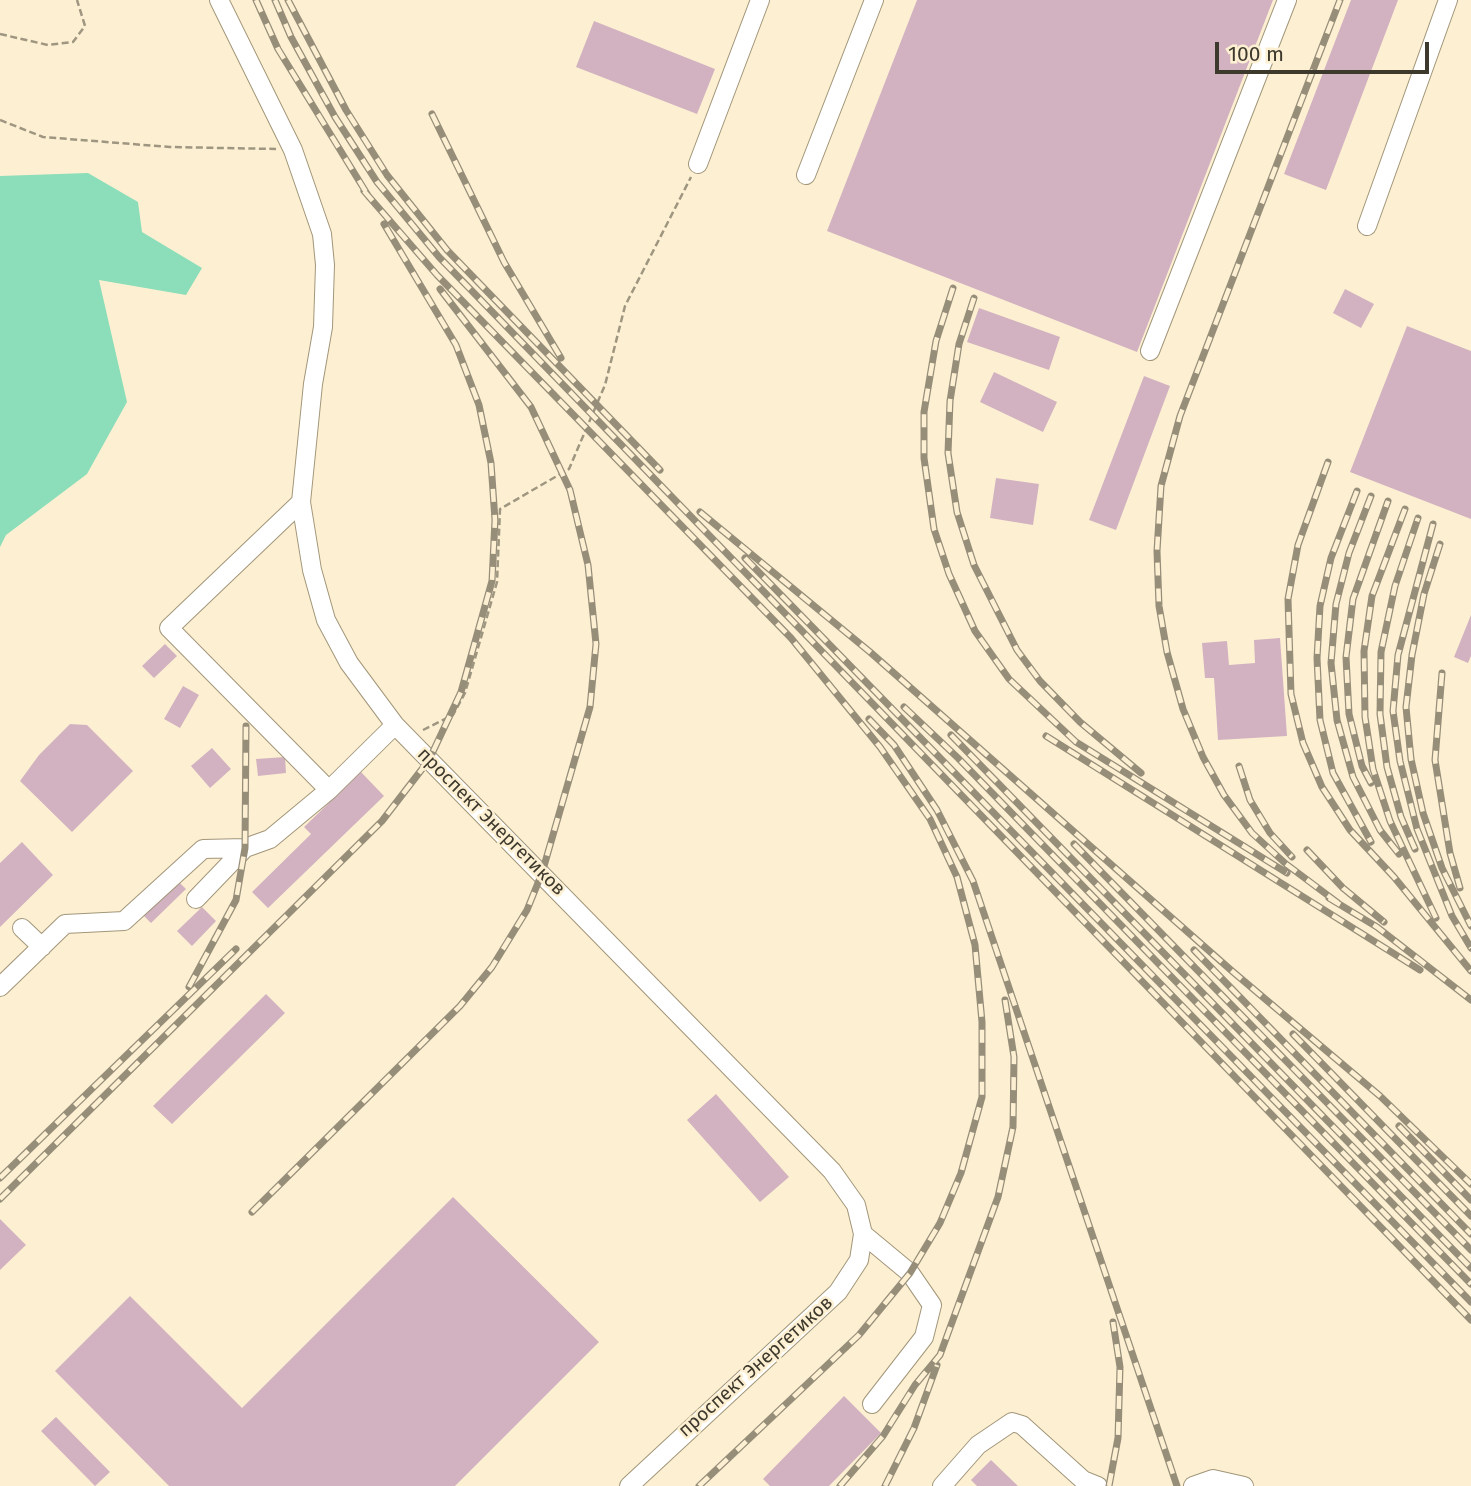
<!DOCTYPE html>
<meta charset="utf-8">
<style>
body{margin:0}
#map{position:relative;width:1471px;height:1486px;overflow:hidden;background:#fdf0d2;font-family:"Fira Sans",sans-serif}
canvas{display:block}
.scale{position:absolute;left:1215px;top:42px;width:214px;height:32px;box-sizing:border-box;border:4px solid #3e392d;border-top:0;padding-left:9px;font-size:21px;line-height:24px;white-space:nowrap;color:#3e392d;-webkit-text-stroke:5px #fdf0d2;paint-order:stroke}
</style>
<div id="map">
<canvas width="1471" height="1486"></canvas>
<div class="scale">100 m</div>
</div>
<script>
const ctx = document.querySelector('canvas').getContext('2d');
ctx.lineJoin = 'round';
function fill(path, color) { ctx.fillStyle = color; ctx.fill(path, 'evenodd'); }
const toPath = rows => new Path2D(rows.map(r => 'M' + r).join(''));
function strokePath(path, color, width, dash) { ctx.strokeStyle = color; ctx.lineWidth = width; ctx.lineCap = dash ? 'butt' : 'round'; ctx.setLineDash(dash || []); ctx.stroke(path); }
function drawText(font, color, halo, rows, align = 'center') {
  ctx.font = font + ' "Fira Sans",sans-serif'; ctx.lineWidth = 5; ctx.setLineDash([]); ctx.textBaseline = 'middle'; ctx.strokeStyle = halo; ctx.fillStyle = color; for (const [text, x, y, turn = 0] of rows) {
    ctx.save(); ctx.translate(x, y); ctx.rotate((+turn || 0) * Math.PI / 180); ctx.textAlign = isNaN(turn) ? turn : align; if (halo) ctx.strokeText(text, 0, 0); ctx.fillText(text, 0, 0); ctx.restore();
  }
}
const green = toPath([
 [88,173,138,202,142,232,202,268,186,295,99,280,127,402,87,474,6,535,0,547,0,176]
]);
const building = toPath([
 [917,0,1273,0,1137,352,827,231],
 [1351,0,1398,0,1326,190,1284,174],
 [594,21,715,69,697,114,576,67],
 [1345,289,1374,304,1361,328,1333,313],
 [979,308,1060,337,1049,370,967,342],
 [1407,326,1471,351,1471,519,1350,472],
 [994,372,1057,402,1043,432,980,402],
 [1144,376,1170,386,1116,530,1089,520],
 [996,478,1039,484,1033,525,990,518],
 [1471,615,1471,656,1468,663,1454,657],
 [1280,638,1287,736,1218,740,1214,678,1205,678,1202,643,1227,641,1229,665,1255,663,1254,640],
 [165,644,177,656,154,678,142,666],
 [183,686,199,695,180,728,164,719],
 [70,724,87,725,133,771,72,832,20,781,39,755],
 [212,748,231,769,210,788,191,766],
 [285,757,286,773,258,776,256,759],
 [361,772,384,796,268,908,252,892,311,834,304,827],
 [22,842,53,875,0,927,0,863],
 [177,880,186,889,151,923,142,914],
 [202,907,216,921,192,946,177,931],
 [266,994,285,1013,172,1124,153,1106],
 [716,1094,789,1177,760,1202,687,1120],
 [453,1197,599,1342,455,1486,169,1486,55,1371,130,1296,242,1408],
 [0,1219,26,1245,0,1270],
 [844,1396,881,1433,829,1486,770,1486,763,1479],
 [56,1417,110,1472,95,1486,41,1431],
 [991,1460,1018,1486,977,1486,971,1480]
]);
const path = toPath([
 [0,34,48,45,73,42,85,26,77,0],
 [0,120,43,137,170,147,276,149],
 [423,730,453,715,465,693,497,582,500,509,569,469,605,385,625,306,691,177]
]);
const minor = toPath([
 [219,0,293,150,322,234,325,265,323,327,313,384,301,502,312,570,326,620,349,663,395,725,832,1171,856,1205,863,1234,859,1260,838,1292,629,1486],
 [698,164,760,0],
 [806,175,874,0],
 [1367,226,1448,0],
 [1150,351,1287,0],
 [301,502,169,628,329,790],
 [196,899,245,848],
 [22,928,42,947],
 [0,987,65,924,124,921,203,849,245,848,270,839,329,790,395,725],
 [863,1234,910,1273,932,1305,924,1337,872,1404],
 [942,1486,978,1445,1012,1422,1022,1425,1083,1480,1098,1486],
 [1193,1486,1213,1479,1244,1486]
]);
const rail = toPath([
 [256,0,278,49,369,197],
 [275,0,291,37,335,117,377,182,439,257,1471,1320],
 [288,0,346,110,387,175,447,250,660,470],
 [432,114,504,262,561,358],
 [364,191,437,275,791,638,880,747,930,819,957,877,975,945,982,1022,982,1097,961,1173,940,1223,910,1273,859,1335,699,1486],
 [953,288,936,341,924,412,924,458,934,529,949,574,975,631,1009,679,1076,742,1287,873],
 [974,298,959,344,950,401,948,453,957,512,974,565,1017,650,1040,681,1080,722,1141,773],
 [1328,462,1298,545,1288,599,1291,694,1303,743,1322,787,1350,830,1394,877,1471,971],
 [1357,491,1331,558,1320,606,1317,658,1320,720,1333,773,1371,842],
 [1371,496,1349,553,1336,604,1331,663,1337,720,1353,777,1380,830,1399,854],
 [1405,509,1372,596,1364,651,1365,717,1373,769,1390,821,1436,918],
 [700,512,870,652,1232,971,1380,1096,1471,1184],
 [1433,524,1398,655,1393,711,1400,761,1417,829,1452,916,1471,948],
 [1440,544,1424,594,1412,655,1406,707,1411,759,1423,813,1442,868,1471,926],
 [745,558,1471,1302],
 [1442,673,1435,760,1450,853,1460,888],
 [904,707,958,758,1471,1284],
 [869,719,894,745,937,810,973,881,1177,1486],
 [951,735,1471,1268],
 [1046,736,1420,970],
 [1239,766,1250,800,1270,833,1292,857],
 [1371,783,1362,766,1349,714,1346,657,1353,599,1388,501],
 [1074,844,1471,1250],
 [1415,849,1401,817,1387,767,1380,714,1381,652,1395,586,1418,518],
 [1307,850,1343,888,1384,922],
 [1329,898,1377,927,1471,1000],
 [1338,903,1286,864,1252,833,1224,795,1203,757,1183,709,1167,652,1159,606,1157,551,1161,486,1180,416,1340,0],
 [1194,950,1471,1234],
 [189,987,236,900,245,848,246,726],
 [1293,1034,1471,1216],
 [1399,1126,1471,1200],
 [0,1178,236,949],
 [0,1199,382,821,429,760,461,692,492,581,495,520,491,463,479,405,456,345,384,224],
 [252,1212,460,1006,492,967,527,910,542,873,590,707,596,644,588,565,570,490,531,407,440,289],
 [840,1486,883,1436,915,1385,940,1355,998,1197,1013,1127,1014,1057,1005,1000],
 [885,1486,914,1428,937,1365],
 [1109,1486,1118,1438,1120,1367,1113,1322]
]);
const streetNames = [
 ["проспект Энергетиков",491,822,45],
 ["проспект Энергетиков",756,1367,-42]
];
fill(green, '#8bdeb9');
fill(building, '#d2b2c1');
strokePath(minor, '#a2967a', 20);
strokePath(path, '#9f9681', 2.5, [7, 3.5]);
strokePath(minor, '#fff', 18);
strokePath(rail, '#978e7a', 7);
strokePath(rail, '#fdf0d2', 4.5, [13]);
drawText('19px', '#3e392d', '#fdf0d2', streetNames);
</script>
